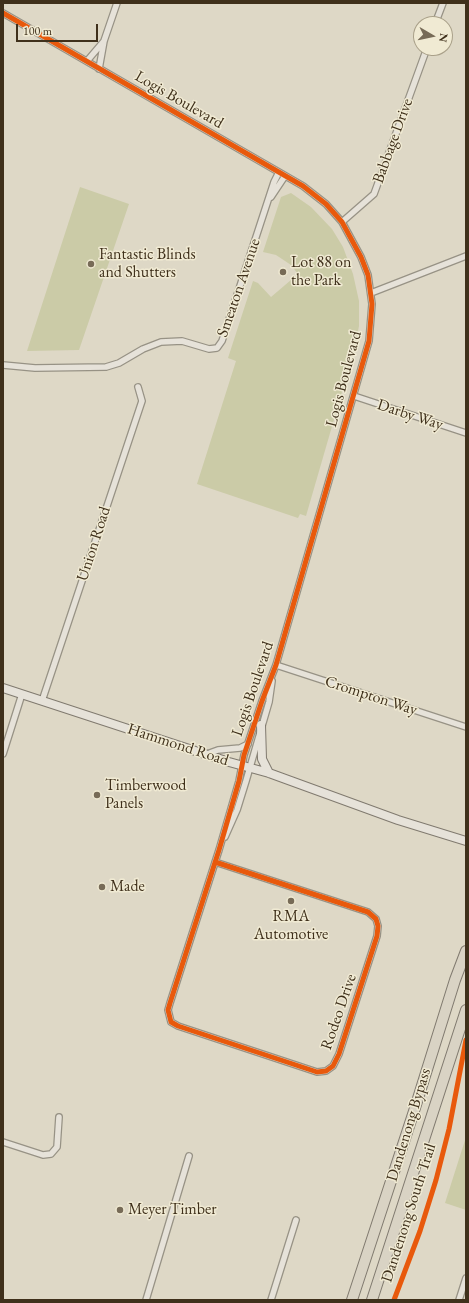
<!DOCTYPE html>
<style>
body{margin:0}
#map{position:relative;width:469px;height:1303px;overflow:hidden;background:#ded8c6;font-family:"EB Garamond",serif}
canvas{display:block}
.frame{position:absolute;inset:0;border:4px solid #3f301b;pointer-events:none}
.north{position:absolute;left:413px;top:16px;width:40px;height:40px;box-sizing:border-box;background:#f0ead3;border:1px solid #a9a089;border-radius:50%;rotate:99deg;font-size:11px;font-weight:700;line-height:16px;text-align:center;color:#3f301b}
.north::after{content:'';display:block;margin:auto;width:14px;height:18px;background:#776b57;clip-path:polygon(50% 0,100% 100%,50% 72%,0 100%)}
.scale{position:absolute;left:16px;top:24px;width:82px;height:18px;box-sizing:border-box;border:2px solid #3f301b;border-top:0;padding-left:5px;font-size:12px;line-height:14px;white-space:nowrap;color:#3f301b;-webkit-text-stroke:3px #f0ead3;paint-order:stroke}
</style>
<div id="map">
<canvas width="469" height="1303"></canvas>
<div class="frame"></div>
<div class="north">N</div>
<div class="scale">100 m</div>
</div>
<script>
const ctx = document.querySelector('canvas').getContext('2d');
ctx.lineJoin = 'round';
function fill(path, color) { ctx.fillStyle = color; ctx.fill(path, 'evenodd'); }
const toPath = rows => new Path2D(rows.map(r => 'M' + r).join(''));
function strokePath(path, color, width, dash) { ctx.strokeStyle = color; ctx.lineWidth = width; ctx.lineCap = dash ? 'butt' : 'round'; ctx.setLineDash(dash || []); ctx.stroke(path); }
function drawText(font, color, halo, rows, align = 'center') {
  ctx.font = font + ' "EB Garamond",serif'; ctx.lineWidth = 3; ctx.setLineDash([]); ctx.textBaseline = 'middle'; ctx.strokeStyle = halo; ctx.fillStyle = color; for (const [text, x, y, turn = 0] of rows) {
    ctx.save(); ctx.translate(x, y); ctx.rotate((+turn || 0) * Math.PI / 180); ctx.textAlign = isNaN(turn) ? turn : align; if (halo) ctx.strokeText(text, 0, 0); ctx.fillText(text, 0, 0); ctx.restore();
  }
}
const green = toPath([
 [80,187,129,204,79,350,27,351],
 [291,193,311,207,332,229,343,247,353,274,359,301,359,326,355,347,306,516,300,514,298,518,197,484,236,361,228,358,253,281,258,283,271,297,298,274,291,265,276,255,263,252,281,197],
 [466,1137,466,1210,445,1203]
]);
const street = toPath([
 [3,13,303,186,326,204,342,222,361,257,368,275,372,304,369,341,276,665,262,701,244,755,239,781,219,850,170,1003,168,1010,171,1022,178,1026,317,1072,326,1071,333,1066,339,1054,377,936,378,926,376,919,368,912,215,862],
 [435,24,443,3],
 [87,61,104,41],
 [99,69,104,41,117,3],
 [271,197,285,176],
 [342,222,374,194,427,48],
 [371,293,466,256],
 [3,365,35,368,106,367,119,363,143,349,161,342,182,341,209,349,217,348,222,341,274,182,279,172],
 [354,396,466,433],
 [276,665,466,727],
 [42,701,142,401,138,387],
 [3,754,22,694],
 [207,754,218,750,240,748,248,744],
 [225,837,237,810,246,781,269,702,272,681],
 [3,1142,43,1155,51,1154,57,1147,59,1117],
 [146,1300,189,1156],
 [271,1300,296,1220],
 [459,1300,466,1278]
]);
const secondary = toPath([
 [3,688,229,762,269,773,398,820,466,841],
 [261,725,262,759,269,773]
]);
const highway = toPath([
 [352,1300,415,1108,455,980,466,951],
 [372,1300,466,1010]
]);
const cycleway = toPath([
 [3,13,303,186,326,204,342,222,361,257,368,275,372,304,369,341,276,665,262,701,244,755,239,781,219,850,170,1003,168,1010,171,1022,178,1026,317,1072,326,1071,333,1066,339,1054,377,936,378,926,376,919,368,912,215,862],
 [394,1300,420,1231,436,1180,449,1129,466,1040]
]);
const markers = [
 [91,264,4,"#776b57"],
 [283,272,4,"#776b57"],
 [97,795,4,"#776b57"],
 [102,887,4,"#776b57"],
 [291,901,4,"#776b57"],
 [120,1210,4,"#776b57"]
];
const streetNames = [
 ["Logis Boulevard",179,100,30],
 ["Babbage Drive",393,141,-70],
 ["Smeaton Avenue",239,288,-71],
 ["Logis Boulevard",344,379,-75],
 ["Darby Way",410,415,18],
 ["Union Road",94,544,-72],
 ["Logis Boulevard",253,689,-71],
 ["Crompton Way",371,696,18],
 ["Hammond Road",178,745,18],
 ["Rodeo Drive",339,1012,-71],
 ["Dandenong Bypass",409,1125,-73],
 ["Dandenong South Trail",409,1213,-72]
];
const poiNames = [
 ["Fantastic Blinds",99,255],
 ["and Shutters",99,273],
 ["Lot 88 on",291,263],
 ["the Park",291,281],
 ["Timberwood",105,786],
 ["Panels",105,804],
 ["Made",110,887],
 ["RMA",291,917,"center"],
 ["Automotive",291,935,"center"],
 ["Meyer Timber",128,1210]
];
fill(green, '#cbcba7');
strokePath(street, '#979285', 8);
strokePath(secondary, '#807a6f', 10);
strokePath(highway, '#807a6f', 12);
strokePath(street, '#e6e2d9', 5.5);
strokePath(secondary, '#e6e2d9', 8);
strokePath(highway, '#d9d3c4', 10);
strokePath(cycleway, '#e8590c', 5);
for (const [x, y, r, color] of markers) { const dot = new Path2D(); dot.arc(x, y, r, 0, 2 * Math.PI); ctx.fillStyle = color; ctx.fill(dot); strokePath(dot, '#f0ead3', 1.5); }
drawText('16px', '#3f301b', '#f0ead3', streetNames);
drawText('16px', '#3f301b', '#f0ead3', poiNames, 'left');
</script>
